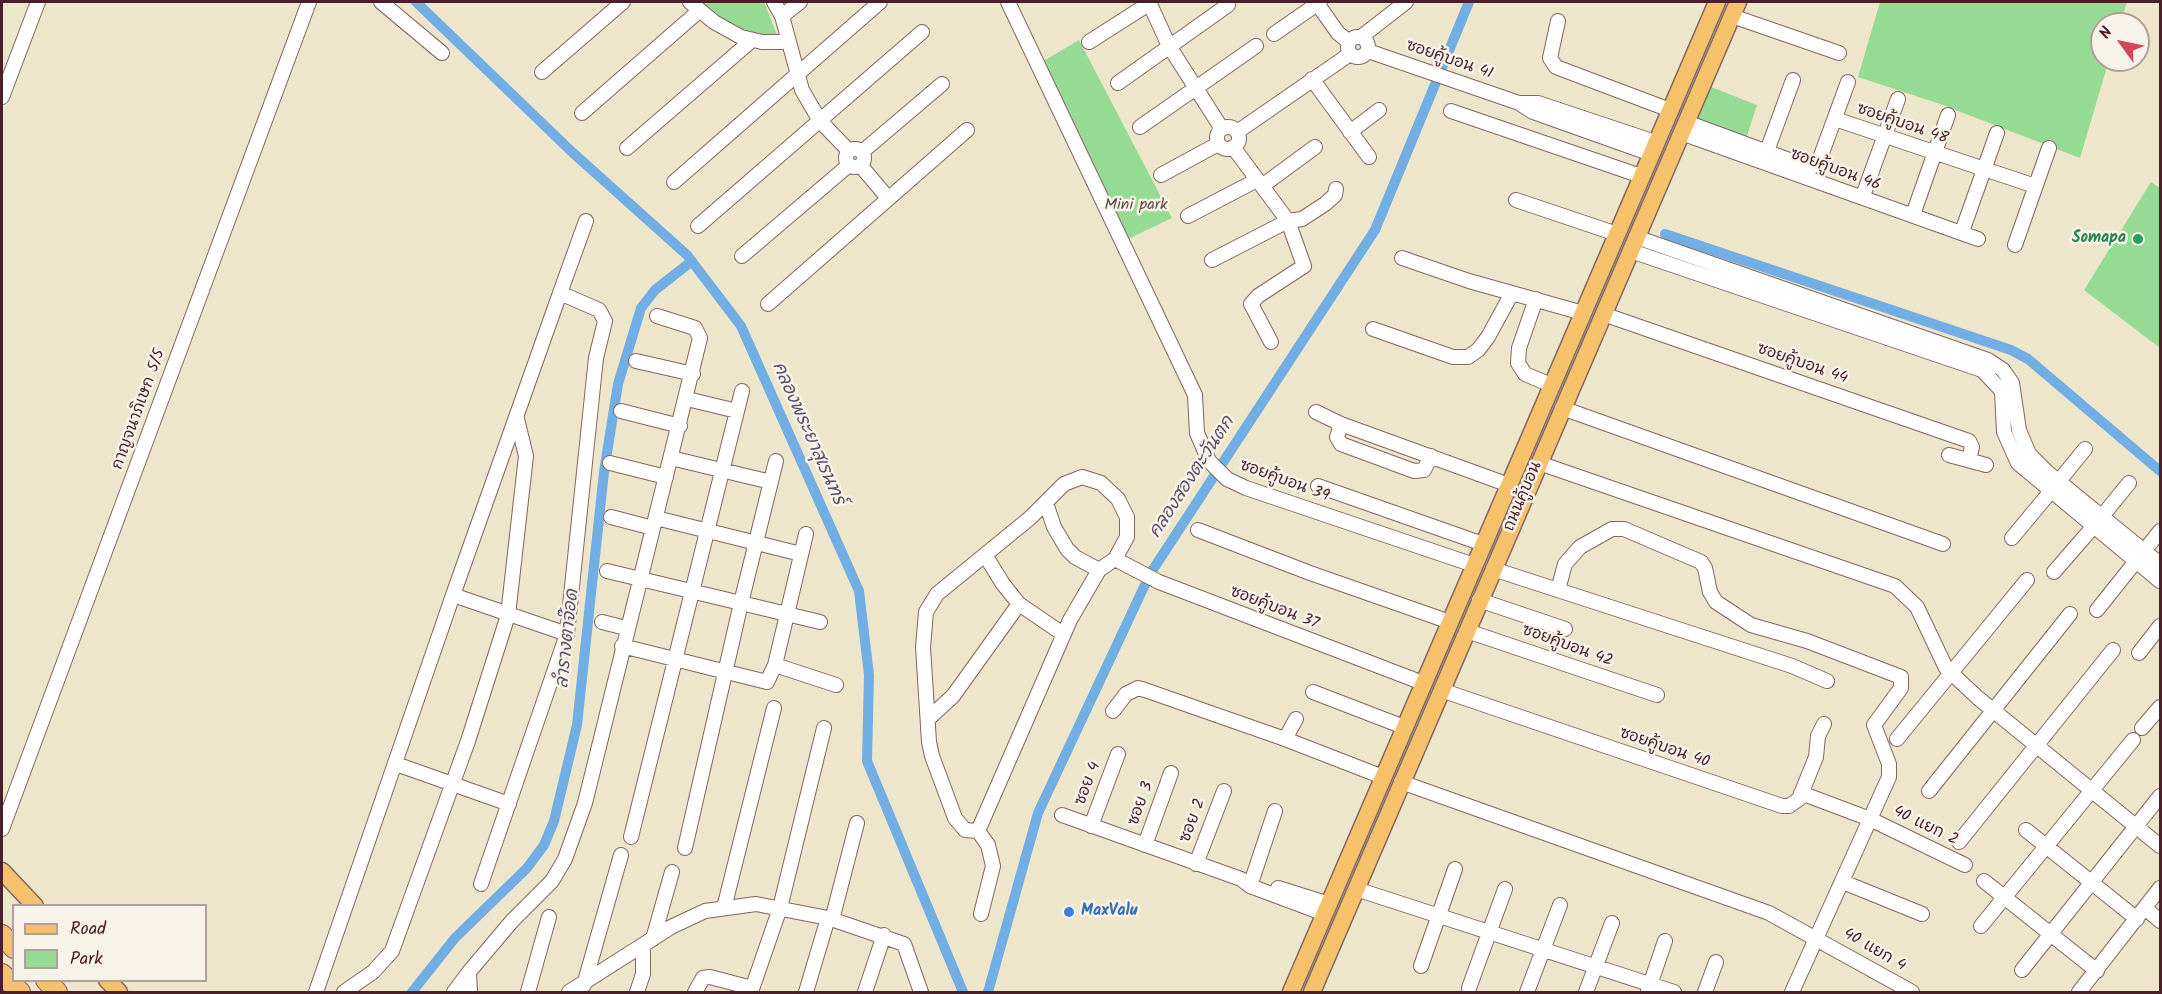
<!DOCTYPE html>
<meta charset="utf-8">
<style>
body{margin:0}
#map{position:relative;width:2162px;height:994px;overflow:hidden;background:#eee6cb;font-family:Kalam,sans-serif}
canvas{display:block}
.frame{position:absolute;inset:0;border:3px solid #4a1f2b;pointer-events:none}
.legend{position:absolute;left:12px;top:904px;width:195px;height:78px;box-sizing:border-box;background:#f7f3e8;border:2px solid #b29e9c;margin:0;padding:8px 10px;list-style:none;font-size:18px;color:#4a1f2b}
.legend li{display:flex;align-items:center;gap:12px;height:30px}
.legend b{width:30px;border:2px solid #b29e9c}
.north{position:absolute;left:2090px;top:12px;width:60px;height:60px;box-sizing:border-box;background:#f7f3e8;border:2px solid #b29e9c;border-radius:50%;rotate:303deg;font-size:16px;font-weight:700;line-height:24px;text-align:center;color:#4a1f2b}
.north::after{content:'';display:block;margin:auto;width:21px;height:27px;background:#d1495b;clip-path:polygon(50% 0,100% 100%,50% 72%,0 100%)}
</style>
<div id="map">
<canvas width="2162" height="994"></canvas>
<div class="frame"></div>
<ul class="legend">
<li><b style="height:8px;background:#f6c16b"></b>Road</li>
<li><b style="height:16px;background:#96db94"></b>Park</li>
</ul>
<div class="north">N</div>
</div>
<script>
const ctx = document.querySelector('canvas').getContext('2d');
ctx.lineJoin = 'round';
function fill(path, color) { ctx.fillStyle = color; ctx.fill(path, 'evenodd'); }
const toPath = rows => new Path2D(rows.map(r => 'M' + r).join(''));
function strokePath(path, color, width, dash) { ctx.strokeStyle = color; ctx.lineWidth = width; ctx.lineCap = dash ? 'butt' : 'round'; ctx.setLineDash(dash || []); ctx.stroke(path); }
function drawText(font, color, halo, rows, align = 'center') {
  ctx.font = font + ' Kalam,"Playpen Sans Thai",sans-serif'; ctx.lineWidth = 5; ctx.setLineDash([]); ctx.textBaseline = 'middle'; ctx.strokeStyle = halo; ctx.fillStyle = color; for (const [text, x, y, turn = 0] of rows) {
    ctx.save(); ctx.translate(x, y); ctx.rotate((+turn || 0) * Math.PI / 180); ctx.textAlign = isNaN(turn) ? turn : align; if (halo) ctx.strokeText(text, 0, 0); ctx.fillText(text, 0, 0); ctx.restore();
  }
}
const green = toPath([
 [694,2,764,2,779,40,753,39],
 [1880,2,2127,2,2120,24,2102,24,2102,60,2109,60,2080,158,1940,104,1858,77],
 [1079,40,1172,218,1124,241,1042,62],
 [1706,85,1757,105,1746,139,1691,117],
 [2151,182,2160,188,2160,348,2084,290]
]);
const canal = toPath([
 [416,2,572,152,687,255,741,326,859,591,869,675,867,761,963,992],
 [1665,234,2011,350,2028,359,2160,471],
 [412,992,455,938,527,868,544,845,554,821,577,725,604,472,618,384,641,308,655,290,692,261],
 [988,992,1038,813,1150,574,1375,230,1469,2]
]);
const minor = toPath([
 [381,2,442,53],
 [690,2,714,22,741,37,762,42,789,42],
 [774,2,782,16,802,90,820,121,849,151],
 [1008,2,1195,395,1197,433,1209,461,1227,479,1246,488,1474,565],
 [1149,2,1169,46,1222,129],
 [1316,2,1338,33,1349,42],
 [782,16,800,2],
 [1732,16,1839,53],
 [1558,21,1550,58,1556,67,1670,110],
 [1274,34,1320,2],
 '1348 47a10 10 0 1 1 20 0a10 10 0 1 1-20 0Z',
 [1361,37,1406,2],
 [1089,42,1150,3],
 [1368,51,1519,103,1533,112,1651,154],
 [542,72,623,2],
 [1312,79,1369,157],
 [1118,83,1228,5],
 [2,97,38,2],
 [1519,103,1538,103,1655,142],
 [1451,111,1641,176],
 [582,113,699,11],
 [1835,119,2035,186],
 [1686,122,1811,168,1819,161,1848,82],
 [1140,127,1256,46],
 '1217 138a11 11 0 1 1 22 0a11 11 0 1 1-22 0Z',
 [1237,132,1350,54],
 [1350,132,1379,110],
 [1681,133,1978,239],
 [1233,147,1288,221,1302,219,1325,204,1335,195,1336,189],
 [627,148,751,41],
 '846 158a9 9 0 1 1 18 0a9 9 0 1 1-18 0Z',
 [1767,151,1793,80],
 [862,152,942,84],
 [860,165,888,198],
 [1161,175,1218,144],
 [674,182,880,2],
 [1262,186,1315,147],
 [1864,193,1898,99],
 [1516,200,1617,234],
 [1915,209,1948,115],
 [1188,216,1257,180],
 [698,226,922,32],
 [1964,226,1997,133],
 [1636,237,1988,360,2003,370,2012,383,2019,430,2029,454,2047,472,2160,564],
 [2015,245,2049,148],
 [1631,251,1982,370,2002,391,2004,432,2018,463,2160,581],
 [742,256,849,165],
 [1402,258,1469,281,1583,313],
 [1212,260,1288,221,1304,266,1258,296,1251,304,1271,342],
 [560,293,586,221],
 [1536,299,1519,348,1518,363,1525,374,1551,385],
 [768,304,967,130],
 [1603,314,1969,441,1972,447,1969,460],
 [1373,329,1453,357,1468,357,1478,350,1488,337,1512,293],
 [636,361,693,374],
 [687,399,737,411],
 [1562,408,1943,544],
 [621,411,680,426],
 [1316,412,1341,424,1509,485],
 [1341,424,1337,437,1341,444,1414,471,1424,470,1431,456],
 [1949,455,1986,465],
 [671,458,771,482],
 [610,463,666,477],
 [1539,463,1895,586,1917,607,1946,668,1978,698,2160,846],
 [1082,477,1101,483,1118,499,1127,517,1127,537,1115,559,1099,570,1070,620,978,831,965,830,955,818,932,756,929,742,923,647,926,612,937,594,1030,518,1064,484,1082,477],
 [2059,481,2085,449],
 [1318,486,1483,544],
 [1046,503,1054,527,1067,549,1075,557,1099,570],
 [2103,515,2129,483],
 [611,517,653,528],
 [656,518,801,554],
 [1198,530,1310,573,1450,622],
 [2012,538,2051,491],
 [985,555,1003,584,1019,604,1063,634],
 [1115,559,1159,582,1423,683],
 [1493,569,1792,666,1827,681],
 [607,571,741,603,776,461],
 [2054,572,2093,527],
 [1558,590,1565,564,1580,547,1612,529,1624,529,1701,562,1705,568,1710,592,1716,602,1751,625,1807,641,1901,677,1901,688,1874,725,1889,764,1889,777,1792,992],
 [453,595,560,293,599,310,605,321,596,358,567,634],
 [1479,600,1565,629],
 [2097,610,2160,531],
 [602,622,626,628],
 [1467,631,1657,695],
 [622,646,767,682,775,665,806,534],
 [2139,653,2160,626],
 [775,665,836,685],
 [1441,690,1782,806,1789,806,1799,799,1816,757,1818,736,1824,724],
 [1313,692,1404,727],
 [1113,711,1126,694,1138,688,1145,690,1285,739,1383,777],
 [928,719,953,696,1019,604],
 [2142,728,2160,707],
 [1285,739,1296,719],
 [1897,739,2027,580],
 [396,764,509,804],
 [1401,782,1769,913,1912,992],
 [1929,791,2070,614],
 [1801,793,1870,819,1965,865],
 [1062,815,1241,879,1250,886,1325,914],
 [1091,826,1118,754],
 [2,829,309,2],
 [2026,830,2137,919],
 [978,831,988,845,993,866,981,914],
 [631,837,742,391],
 [1959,842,2113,650],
 [1145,845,1171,773],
 [685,848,741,603,820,622],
 [1196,864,1224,791],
 [1984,881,2097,971],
 [1843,882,1922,914],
 [1250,886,1275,811],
 [1278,888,1329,904],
 [1356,889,1674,992],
 [724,908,774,708],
 [2145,908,2160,921],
 [832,920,857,823],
 [1981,926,2133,740],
 [653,939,672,872],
 [1421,966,1455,869],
 [2022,970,2160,796],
 [584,985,621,855],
 [1469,988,1505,889],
 [1648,991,1665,941],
 [316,992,453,595,567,634,481,884],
 [344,992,373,972,392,951,468,741,503,631,508,615,526,456,517,419],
 [454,992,469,972],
 [470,992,469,972,512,921,552,881,565,859,585,803,700,338,695,328,657,316],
 [528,992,549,917],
 [569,992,671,927,705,911,756,904,828,918,904,944,921,992],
 [637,992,643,974,643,947],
 [695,992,703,978,710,977,752,988],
 [751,992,780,908,824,728],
 [806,992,828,918],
 [865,992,884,935],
 [1527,992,1560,905],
 [1586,992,1612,923],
 [1705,992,1716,962],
 [2079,992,2160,888]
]);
const major = toPath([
 [2,871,35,906],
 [107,980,119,992],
 [1291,992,1717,2],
 [1312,992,1738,2]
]);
const highway = toPath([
 [2,935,14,948],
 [2,974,20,992],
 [46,980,57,992]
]);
const markers = [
 [2138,239,6,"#2e9e5b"],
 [1069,912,6,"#3f7fe0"]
];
const streetNames = [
 ["ซอยคู้บอน 41",1449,61,19],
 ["ซอยคู้บอน 48",1902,125,19],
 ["ซอยคู้บอน 46",1835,171,20],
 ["ซอยคู้บอน 44",1802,365,19],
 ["กาญจนาภิเษก 5/5",140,410,-70],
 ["ซอยคู้บอน 39",1284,482,20],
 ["ถนนคู้บอน",1524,497,-67],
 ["ซอยคู้บอน 37",1274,609,21],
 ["ซอยคู้บอน 42",1567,647,20],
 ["ซอยคู้บอน 40",1664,749,19],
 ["ซอย 4",1089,784,-69],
 ["ซอย 3",1142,804,-70],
 ["ซอย 2",1194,821,-69],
 ["40 แยก 2",1925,827,26],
 ["40 แยก 4",1874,951,30]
];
const parkNames = [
 ["Mini park",1136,206]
];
const leisureNames = [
 ["Somapa",2126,239]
];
const shopNames = [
 ["MaxValu",1081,912]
];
const waterNames = [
 ["คลองพระยาสุเรนทร์",807,434,66],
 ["คลองสองตะวันตก",1193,478,-57],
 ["ลำรางตาจ๊อด",569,639,-84]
];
fill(green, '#96db94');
strokePath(canal, '#71aee3', 10);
strokePath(minor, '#836563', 16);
strokePath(major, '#836563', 19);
strokePath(highway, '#836563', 22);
strokePath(minor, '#fff', 14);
strokePath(major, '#f6c16b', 16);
strokePath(highway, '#f6c16b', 20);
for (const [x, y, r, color] of markers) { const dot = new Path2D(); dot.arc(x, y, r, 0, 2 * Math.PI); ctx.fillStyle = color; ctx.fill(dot); strokePath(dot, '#f7f3e8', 2); }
drawText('16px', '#4a1f2b', '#f7f3e8', streetNames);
drawText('16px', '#5d4e45', '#f7f3e8', parkNames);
drawText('bold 16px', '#27864d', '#f7f3e8', leisureNames, 'right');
drawText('bold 16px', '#366cbe', '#f7f3e8', shopNames, 'left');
drawText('italic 18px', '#58516b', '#f7f3e8', waterNames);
</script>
